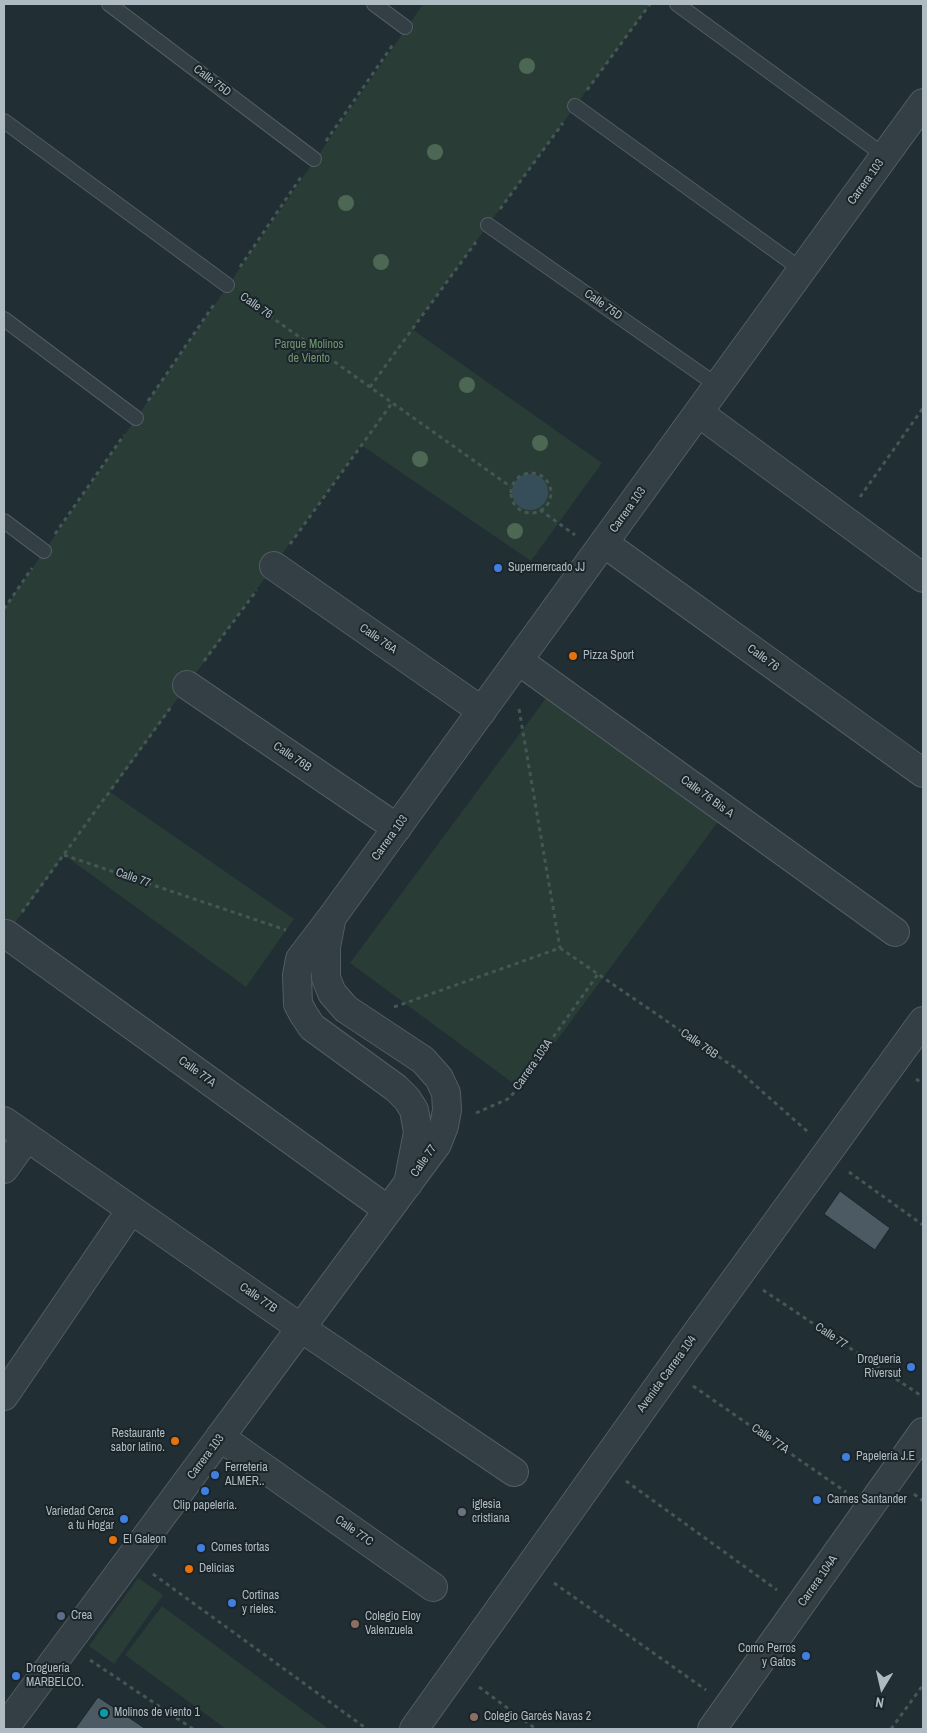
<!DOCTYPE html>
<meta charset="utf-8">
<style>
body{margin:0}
#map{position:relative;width:927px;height:1733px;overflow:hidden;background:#212e34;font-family:"Archivo Narrow",sans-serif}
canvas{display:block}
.frame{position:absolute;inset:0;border:5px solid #aebbc2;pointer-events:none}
.north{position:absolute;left:857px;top:1663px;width:50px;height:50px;-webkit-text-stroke:4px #1a2429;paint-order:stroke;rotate:189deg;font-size:14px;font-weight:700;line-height:20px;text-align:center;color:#aebbc2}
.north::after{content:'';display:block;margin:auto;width:18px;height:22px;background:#aebbc2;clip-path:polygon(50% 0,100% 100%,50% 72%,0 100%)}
</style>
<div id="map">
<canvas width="927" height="1733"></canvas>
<div class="frame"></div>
<div class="north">N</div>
</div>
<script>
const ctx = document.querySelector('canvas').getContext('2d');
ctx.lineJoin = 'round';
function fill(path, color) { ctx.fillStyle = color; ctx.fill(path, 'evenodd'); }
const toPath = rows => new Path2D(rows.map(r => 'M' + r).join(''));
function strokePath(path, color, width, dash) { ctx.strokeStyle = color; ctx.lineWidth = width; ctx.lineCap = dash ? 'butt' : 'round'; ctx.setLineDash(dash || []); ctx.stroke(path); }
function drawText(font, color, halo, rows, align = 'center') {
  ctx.font = font + ' "Archivo Narrow",sans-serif'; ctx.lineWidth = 4; ctx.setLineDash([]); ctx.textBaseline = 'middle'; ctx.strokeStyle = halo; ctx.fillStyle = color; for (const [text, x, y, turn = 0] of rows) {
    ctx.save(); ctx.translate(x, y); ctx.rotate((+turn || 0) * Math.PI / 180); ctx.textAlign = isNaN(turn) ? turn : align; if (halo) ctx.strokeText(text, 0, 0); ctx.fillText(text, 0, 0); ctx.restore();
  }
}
const green = toPath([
 [423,4,650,4,412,329,602,463,531,561,361,445,110,792,294,919,246,987,64,855,4,938,4,609],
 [552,690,723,815,521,1089,350,963],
 [138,1578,163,1595,114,1664,89,1646],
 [162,1606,326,1727,325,1729,226,1729,125,1655]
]);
const water = toPath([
 '512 492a18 18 0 1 1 36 0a18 18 0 1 1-36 0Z'
]);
const building = toPath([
 [840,1191,890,1228,875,1250,824,1214,840,1191],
 [98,1697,146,1729,75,1729,98,1697]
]);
const path = toPath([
 [587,90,650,4],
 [326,141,394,43],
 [500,209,563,123],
 [240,267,301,177],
 [243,297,511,487],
 [370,387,476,242],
 [148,401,215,303],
 '511 493a20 20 0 1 1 40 0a20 20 0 1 1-40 0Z',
 [860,497,923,408],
 [540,510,575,535],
 [55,534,124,435],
 [290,544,392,403],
 [4,609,32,568],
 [204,661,257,590],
 [519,709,560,948],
 [64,855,286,930],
 [22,912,171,707],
 [560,948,738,1070,808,1132],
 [394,1007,560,948],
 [916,1079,923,1084],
 [476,1113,510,1098,598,974],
 [849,1172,923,1225],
 [763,1290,923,1397],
 [693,1386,846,1492],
 [626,1481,777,1590],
 [914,1494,923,1501],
 [153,1574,367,1729],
 [554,1583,706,1690],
 [90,1660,193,1729],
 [479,1687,536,1729],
 [891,1729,923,1685]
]);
const service = toPath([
 [109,4,314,159],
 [374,4,405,27],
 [677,4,885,156],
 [575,106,802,270],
 [4,121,227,285],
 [488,225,718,386],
 [4,319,136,418],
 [4,521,44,551]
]);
const minor = toPath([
 [699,413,923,578],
 [604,543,923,773],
 [274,566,482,711],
 [519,661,895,932],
 [187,685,397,828],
 [6,934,388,1210],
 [4,1121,301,1328,514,1472],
 [4,1169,27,1137],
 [4,1396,131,1210],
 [220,1437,433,1587],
 [712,1729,923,1432]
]);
const tertiary = toPath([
 [408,1184,418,1132,414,1110,407,1099,396,1088,312,1027,304,1015,298,1004,297,975,300,959,332,917,923,103],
 [4,1729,437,1144,444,1126,447,1110,446,1093,439,1078,423,1060,346,1009,332,993,326,978,326,947,331,921],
 [414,1729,685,1349,923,1021]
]);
const trees = [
 [527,66],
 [435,152],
 [346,203],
 [381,262],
 [467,385],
 [540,443],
 [420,459],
 [515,531]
];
const markers = [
 [498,568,5,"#3f7fe0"],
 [573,656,5,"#e8710a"],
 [911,1367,5,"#3f7fe0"],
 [175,1441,5,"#e8710a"],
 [846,1457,5,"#3f7fe0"],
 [215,1475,5,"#3f7fe0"],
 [205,1491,5,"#3f7fe0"],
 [817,1500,5,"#3f7fe0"],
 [462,1512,5,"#6b7280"],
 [124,1519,5,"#3f7fe0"],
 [113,1540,5,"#e8710a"],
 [201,1548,5,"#3f7fe0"],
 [189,1569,5,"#e8710a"],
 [232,1603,5,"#3f7fe0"],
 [61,1616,5,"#5c6f8a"],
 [355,1624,5,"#8d6e63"],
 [806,1656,5,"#3f7fe0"],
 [16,1676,5,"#3f7fe0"],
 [104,1713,5,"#0f9aa8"],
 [474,1717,5,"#8d6e63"]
];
const streetNames = [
 ["Calle 75D",212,81,37],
 ["Carrera 103",866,182,-54],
 ["Calle 75D",603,305,35],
 ["Calle 76",256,306,35],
 ["Carrera 103",628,510,-54],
 ["Calle 76A",378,639,35],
 ["Calle 76",763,658,36],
 ["Calle 76B",292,757,34],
 ["Calle 76 Bis A",707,797,36],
 ["Carrera 103",390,838,-54],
 ["Calle 77",133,878,19],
 ["Calle 76B",699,1044,35],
 ["Carrera 103A",533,1065,-55],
 ["Calle 77A",197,1072,36],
 ["Calle 77",424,1161,-55],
 ["Calle 77B",258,1298,35],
 ["Calle 77",831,1336,34],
 ["Avenida Carrera 104",667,1374,-54],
 ["Calle 77A",770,1439,35],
 ["Carrera 103",206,1457,-53],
 ["Calle 77C",354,1531,35],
 ["Carrera 104A",818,1581,-55]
];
const parkNames = [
 ["Parque Molinos",309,345],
 ["de Viento",309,359]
];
const poiNames = [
 ["Supermercado JJ",508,568],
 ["Pizza Sport",583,656],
 ["Droguería",901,1360,"right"],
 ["Riversut",901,1374,"right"],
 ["Restaurante",165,1434,"right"],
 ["sabor latino.",165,1448,"right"],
 ["Papelería J.E",856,1457],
 ["Ferreteria",225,1468],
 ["ALMER..",225,1482],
 ["Carnes Santander",827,1500],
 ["iglesia",472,1505],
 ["cristiana",472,1519],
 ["Clip papelería.",205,1506,"center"],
 ["Variedad Cerca",114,1512,"right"],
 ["a tu Hogar",114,1526,"right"],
 ["El Galeon",123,1540],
 ["Comes tortas",211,1548],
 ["Delicias",199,1569],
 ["Cortinas",242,1596],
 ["y rieles.",242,1610],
 ["Crea",71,1616],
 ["Colegio Eloy",365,1617],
 ["Valenzuela",365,1631],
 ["Como Perros",796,1649,"right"],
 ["y Gatos",796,1663,"right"],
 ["Droguería",26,1669],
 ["MARBELCO.",26,1683],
 ["Molinos de viento 1",114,1713],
 ["Colegio Garcés Navas 2",484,1717]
];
fill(green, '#293c36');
fill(water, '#364e5a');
fill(building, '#4c5b63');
strokePath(building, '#1c262b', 1);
strokePath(service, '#525d63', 16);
strokePath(minor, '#525d63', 30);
strokePath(tertiary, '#525d63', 30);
strokePath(path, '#445754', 3, [4, 4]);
strokePath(service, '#343f45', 14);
strokePath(minor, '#343f45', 28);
strokePath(tertiary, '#343f45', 28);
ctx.fillStyle = '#4d6755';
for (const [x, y] of trees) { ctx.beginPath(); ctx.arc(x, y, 8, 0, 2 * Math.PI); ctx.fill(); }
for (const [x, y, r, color] of markers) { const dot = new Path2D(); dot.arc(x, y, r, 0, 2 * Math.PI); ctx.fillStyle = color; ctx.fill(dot); strokePath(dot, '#1a2429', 2); }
drawText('12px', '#aebbc2', '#1a2429', streetNames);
drawText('12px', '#719570', '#1a2429', parkNames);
drawText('12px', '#aebbc2', '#1a2429', poiNames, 'left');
</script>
